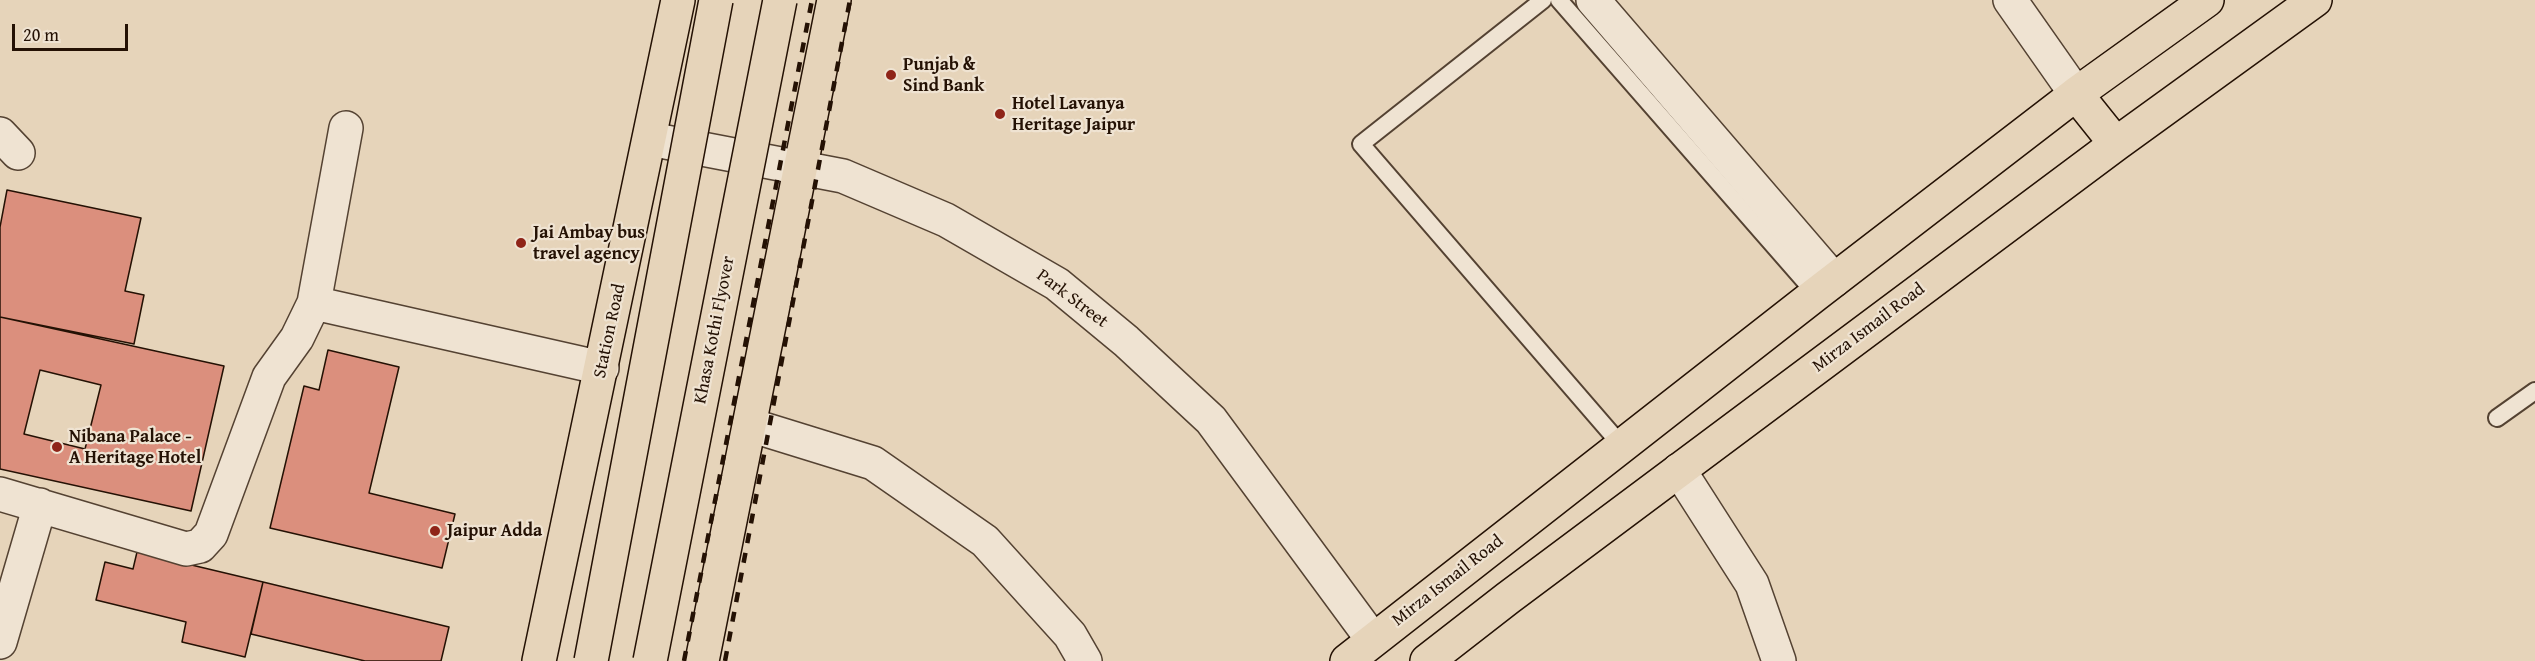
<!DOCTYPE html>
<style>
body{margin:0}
#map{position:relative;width:2535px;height:661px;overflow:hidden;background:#e6d4ba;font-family:"Gentium Book Plus",serif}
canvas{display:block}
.scale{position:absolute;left:12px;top:24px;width:116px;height:27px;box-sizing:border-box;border:3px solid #241104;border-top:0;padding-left:8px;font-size:18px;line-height:21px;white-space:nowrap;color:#241104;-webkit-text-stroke:4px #efe3d2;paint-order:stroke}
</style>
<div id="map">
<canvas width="2535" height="661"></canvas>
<div class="scale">20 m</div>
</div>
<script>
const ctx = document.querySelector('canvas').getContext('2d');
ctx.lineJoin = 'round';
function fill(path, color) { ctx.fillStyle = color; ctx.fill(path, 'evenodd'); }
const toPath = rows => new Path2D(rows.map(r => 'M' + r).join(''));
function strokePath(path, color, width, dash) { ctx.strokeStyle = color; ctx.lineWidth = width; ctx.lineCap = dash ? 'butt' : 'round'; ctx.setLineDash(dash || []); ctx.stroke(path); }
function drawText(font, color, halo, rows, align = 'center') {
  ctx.font = font + ' "Gentium Book Plus",serif'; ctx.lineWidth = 4.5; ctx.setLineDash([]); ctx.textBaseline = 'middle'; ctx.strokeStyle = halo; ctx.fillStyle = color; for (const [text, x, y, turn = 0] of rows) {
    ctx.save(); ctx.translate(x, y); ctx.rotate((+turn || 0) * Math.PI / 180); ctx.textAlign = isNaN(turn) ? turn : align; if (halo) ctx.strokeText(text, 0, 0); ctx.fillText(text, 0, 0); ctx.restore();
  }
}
const building = toPath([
 [7,190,141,218,125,291,144,295,134,344,0,317,0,227,7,190],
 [0,317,224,366,191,511,0,469,0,317],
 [40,370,101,385,85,449,24,434,40,370],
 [328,350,399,367,369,493,455,514,442,568,270,528,304,386,319,390,328,350],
 [137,552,263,582,245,657,182,642,186,622,96,600,105,562,133,569,137,552],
 [263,582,449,627,441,661,365,661,251,634,263,582]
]);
const lane = toPath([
 [1543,0,1361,144,1622,446],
 [1559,0,1816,294],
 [2497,418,2535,391]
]);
const street = toPath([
 [1593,0,1834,280],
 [2010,0,2076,94],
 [0,134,18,153],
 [650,139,843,176,946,220,1057,284,1126,341,1211,420,1373,640],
 [314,303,602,368],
 [750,425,873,463,985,541,1070,635,1085,661],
 [1679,470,1752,584,1779,661],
 [0,494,186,549,200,546,211,534,269,377,297,338,314,303,346,128],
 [0,642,40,505]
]);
const primary = toPath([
 [2076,94,2116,144],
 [539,661,678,0],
 [702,661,834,0],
 [1347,661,1816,294,2076,94,2207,0],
 [1427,661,1508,598,2116,144,2315,0]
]);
const rail = toPath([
 [684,661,812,0],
 [725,661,850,0]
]);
const primaryBridge = toPath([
 [591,661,716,0],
 [650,661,780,0]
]);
const markers = [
 [891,75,6,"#8f2418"],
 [1000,114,6,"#8f2418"],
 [521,243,6,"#8f2418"],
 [57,447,6,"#8f2418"],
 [435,531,6,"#8f2418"]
];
const poiNames = [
 ["Punjab &",903,65],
 ["Sind Bank",903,86],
 ["Hotel Lavanya",1012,104],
 ["Heritage Jaipur",1012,125],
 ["Jai Ambay bus",533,233],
 ["travel agency",533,254],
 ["Nibana Palace -",69,437],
 ["A Heritage Hotel",69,458],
 ["Jaipur Adda",447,531]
];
const streetNames = [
 ["Park Street",1072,299,37],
 ["Mirza Ismail Road",1869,328,-37],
 ["Khasa Kothi Flyover",715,330,-79],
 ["Station Road",610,331,-78],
 ["Mirza Ismail Road",1448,581,-38]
];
fill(building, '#db8f7d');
strokePath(building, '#241104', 1.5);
strokePath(lane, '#544232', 20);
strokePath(street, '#544232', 36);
strokePath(primary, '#241104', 36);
strokePath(lane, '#efe3d2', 16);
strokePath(street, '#efe3d2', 33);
strokePath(primary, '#e6d4ba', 33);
strokePath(rail, '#241104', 4.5, [10, 10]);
strokePath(primaryBridge, '#241104', 36, []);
strokePath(primaryBridge, '#e6d4ba', 33);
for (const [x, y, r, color] of markers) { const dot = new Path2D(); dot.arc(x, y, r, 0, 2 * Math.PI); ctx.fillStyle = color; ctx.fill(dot); strokePath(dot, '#efe3d2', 2); }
drawText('bold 18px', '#241104', '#efe3d2', poiNames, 'left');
drawText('18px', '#241104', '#efe3d2', streetNames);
</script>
